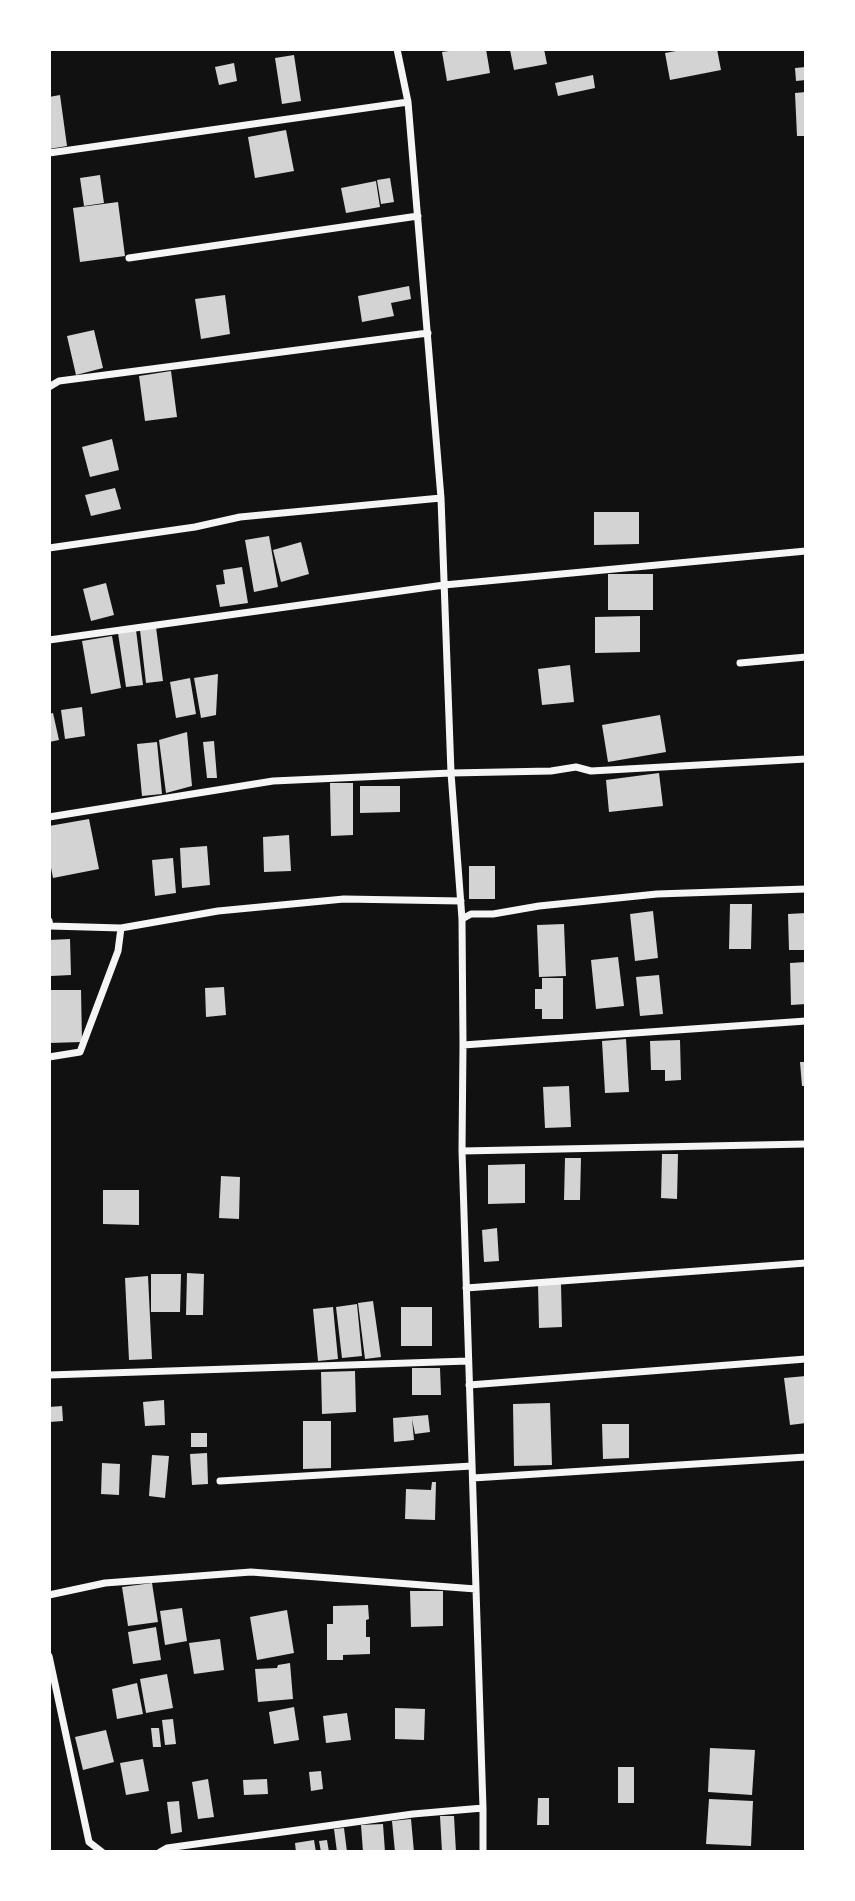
<!DOCTYPE html>
<style>
body{margin:0}
#map{position:relative;width:855px;height:1901px;overflow:hidden;background:#111;font-family:"Crimson Pro",serif}
canvas{display:block}
.frame{position:absolute;inset:0;border:51px solid #fff;pointer-events:none}
</style>
<div id="map">
<canvas width="855" height="1901"></canvas>
<div class="frame"></div>
</div>
<script>
const ctx = document.querySelector('canvas').getContext('2d');
ctx.lineJoin = 'round';
function fill(path, color) { ctx.fillStyle = color; ctx.fill(path, 'evenodd'); }
const toPath = rows => new Path2D(rows.map(r => 'M' + r).join(''));
function strokePath(path, color, width, dash) { ctx.strokeStyle = color; ctx.lineWidth = width; ctx.lineCap = dash ? 'butt' : 'round'; ctx.setLineDash(dash || []); ctx.stroke(path); }
const building = toPath([
 [462,49,486,49,490,73,447,81,442,52],
 [514,49,544,49,547,64,514,70,510,50],
 [687,49,717,49,721,70,670,80,665,53],
 [294,55,301,101,282,104,275,58],
 [234,63,237,81,219,85,215,67],
 [806,67,806,80,796,81,795,68],
 [593,75,595,88,558,96,555,83],
 [806,92,806,136,797,136,795,93],
 [60,95,67,146,49,149,49,97],
 [286,130,294,171,255,178,248,137],
 [100,175,104,203,84,206,80,178],
 [390,178,394,202,381,204,377,180],
 [376,181,380,207,346,213,341,188],
 [118,202,125,256,80,262,73,208],
 [409,286,411,299,391,303,394,316,362,322,358,296],
 [225,295,230,334,201,339,195,299],
 [94,330,103,368,76,375,67,336],
 [171,371,177,417,145,421,139,376],
 [112,439,119,470,90,477,82,447],
 [115,488,121,509,91,516,85,495],
 [594,512,639,512,639,544,594,545],
 [269,536,278,587,254,592,245,540],
 [301,542,309,574,281,582,273,550],
 [242,567,248,603,220,607,216,585,225,584,223,570],
 [608,574,653,574,653,610,608,610],
 [106,583,114,615,91,621,83,589],
 [640,616,640,652,595,653,595,617],
 [156,627,163,681,146,683,140,630],
 [136,630,143,685,126,687,118,633],
 [112,636,121,688,91,694,82,641],
 [570,665,574,702,542,705,538,669],
 [218,674,216,715,201,718,194,678],
 [190,678,196,714,176,718,170,682],
 [82,707,85,736,65,739,61,710],
 [53,713,59,740,49,742,49,714],
 [660,715,666,752,608,762,602,725],
 [187,732,192,786,166,793,159,740],
 [214,741,217,778,207,778,203,742],
 [157,742,162,794,142,796,137,744],
 [659,773,663,806,609,812,606,780],
 [330,783,353,783,353,835,331,836],
 [360,786,400,786,400,812,360,813],
 [89,819,99,869,53,878,49,857,49,826],
 [289,835,291,871,264,872,263,837],
 [207,846,210,885,182,888,180,848],
 [173,858,176,893,155,896,152,860],
 [469,866,495,866,495,899,469,899],
 [730,904,752,904,751,949,729,949],
 [653,911,658,958,635,961,630,914],
 [806,913,806,950,789,950,788,914],
 [564,924,566,976,539,977,537,925],
 [70,939,71,975,51,976,49,940],
 [618,957,624,1006,596,1009,591,960],
 [806,962,806,1004,791,1005,790,963],
 [659,975,663,1014,640,1016,636,977],
 [542,978,563,978,563,1019,542,1019,542,1009,535,1009,535,989,542,989],
 [224,987,226,1015,206,1017,205,988],
 [49,990,81,990,82,1042,49,1043],
 [626,1039,629,1092,605,1093,602,1041],
 [680,1040,681,1080,665,1081,665,1070,651,1070,650,1041],
 [800,1062,806,1062,806,1086,802,1086],
 [569,1086,571,1127,545,1128,543,1087],
 [662,1154,678,1154,677,1199,661,1198],
 [565,1158,581,1158,580,1200,564,1200],
 [525,1164,525,1203,488,1204,488,1165],
 [221,1176,240,1177,239,1219,219,1218],
 [103,1190,139,1190,139,1225,103,1224],
 [497,1228,499,1261,484,1262,482,1230],
 [187,1273,204,1274,203,1315,186,1315],
 [151,1274,181,1274,180,1312,151,1312],
 [148,1276,152,1359,129,1360,125,1278],
 [538,1284,561,1284,562,1327,539,1328],
 [373,1301,381,1357,365,1359,358,1303],
 [357,1304,362,1356,342,1358,336,1307],
 [333,1307,338,1359,318,1361,313,1309],
 [401,1307,432,1307,432,1346,401,1346],
 [412,1368,440,1368,441,1395,412,1395],
 [355,1371,356,1412,322,1414,321,1372],
 [806,1376,806,1423,790,1425,784,1378],
 [164,1400,165,1425,145,1426,143,1402],
 [550,1403,552,1465,514,1466,513,1404],
 [62,1406,63,1421,49,1422,49,1407],
 [428,1415,430,1432,415,1434,412,1419,414,1440,394,1442,393,1418],
 [303,1421,331,1421,331,1468,303,1469],
 [602,1424,629,1424,629,1458,603,1459],
 [191,1433,207,1433,207,1447,191,1447],
 [207,1453,208,1484,192,1485,190,1454],
 [152,1455,169,1456,165,1498,149,1496],
 [102,1463,120,1464,119,1495,101,1494],
 [432,1482,436,1482,435,1520,405,1519,406,1489,431,1490],
 [152,1583,158,1622,128,1626,122,1587],
 [410,1591,443,1591,443,1626,411,1627],
 [368,1605,369,1619,366,1620,366,1637,370,1637,370,1654,343,1655,343,1660,327,1660,327,1624,333,1624,333,1606],
 [182,1608,187,1641,165,1645,160,1611],
 [287,1610,294,1653,257,1660,250,1617],
 [156,1627,161,1660,133,1664,128,1632],
 [220,1639,224,1670,194,1674,189,1643],
 [290,1663,293,1699,258,1702,255,1669,277,1668,278,1665],
 [167,1674,173,1708,146,1713,140,1679],
 [137,1683,143,1714,117,1719,112,1689],
 [294,1707,299,1740,274,1744,269,1712],
 [395,1708,425,1709,424,1740,395,1739],
 [347,1713,351,1740,326,1743,323,1716],
 [173,1719,176,1744,165,1745,162,1720],
 [151,1728,159,1728,161,1747,153,1747],
 [106,1730,114,1762,83,1770,75,1737],
 [710,1748,755,1750,752,1795,708,1792],
 [143,1759,149,1791,126,1795,120,1763],
 [618,1767,634,1767,634,1803,618,1803],
 [321,1771,323,1789,311,1791,309,1772],
 [208,1779,214,1817,198,1819,192,1782],
 [267,1779,268,1794,244,1795,243,1780],
 [538,1798,549,1798,549,1825,537,1825],
 [709,1799,753,1801,751,1846,706,1844],
 [179,1801,182,1832,171,1834,167,1802],
 [440,1816,454,1816,456,1852,442,1852],
 [411,1819,414,1852,395,1852,392,1821],
 [383,1824,385,1852,363,1852,361,1825],
 [344,1828,347,1852,337,1852,334,1829],
 [314,1840,316,1852,296,1852,295,1843],
 [327,1840,329,1852,321,1852,319,1841]
]);
const minor = toPath([
 [397,49,408,102,441,498,451,773,462,919,463,1045,462,1151,483,1808,483,1852],
 [49,153,408,102],
 [129,258,418,216],
 [49,387,59,381,428,333],
 [49,548,195,527,240,517,441,498],
 [49,640,444,585,806,551],
 [740,663,806,657],
 [49,817,273,781,451,773,551,771,576,767,591,771,806,759],
 [462,919,471,914,493,914,539,906,657,894,806,889],
 [49,921,50,926,121,928,218,911,344,899,461,901],
 [463,1045,806,1021],
 [49,1057,80,1052,118,951,121,928],
 [462,1151,806,1144],
 [466,1288,806,1263],
 [49,1375,468,1361],
 [469,1385,806,1359],
 [473,1478,806,1457],
 [220,1481,472,1466],
 [49,1595,105,1583,251,1572,476,1589],
 [49,1656,89,1842,102,1852],
 [160,1852,167,1848,413,1814,483,1808]
]);
fill(building, '#d3d3d3');
strokePath(minor, '#f5f5f5', 7);
</script>
